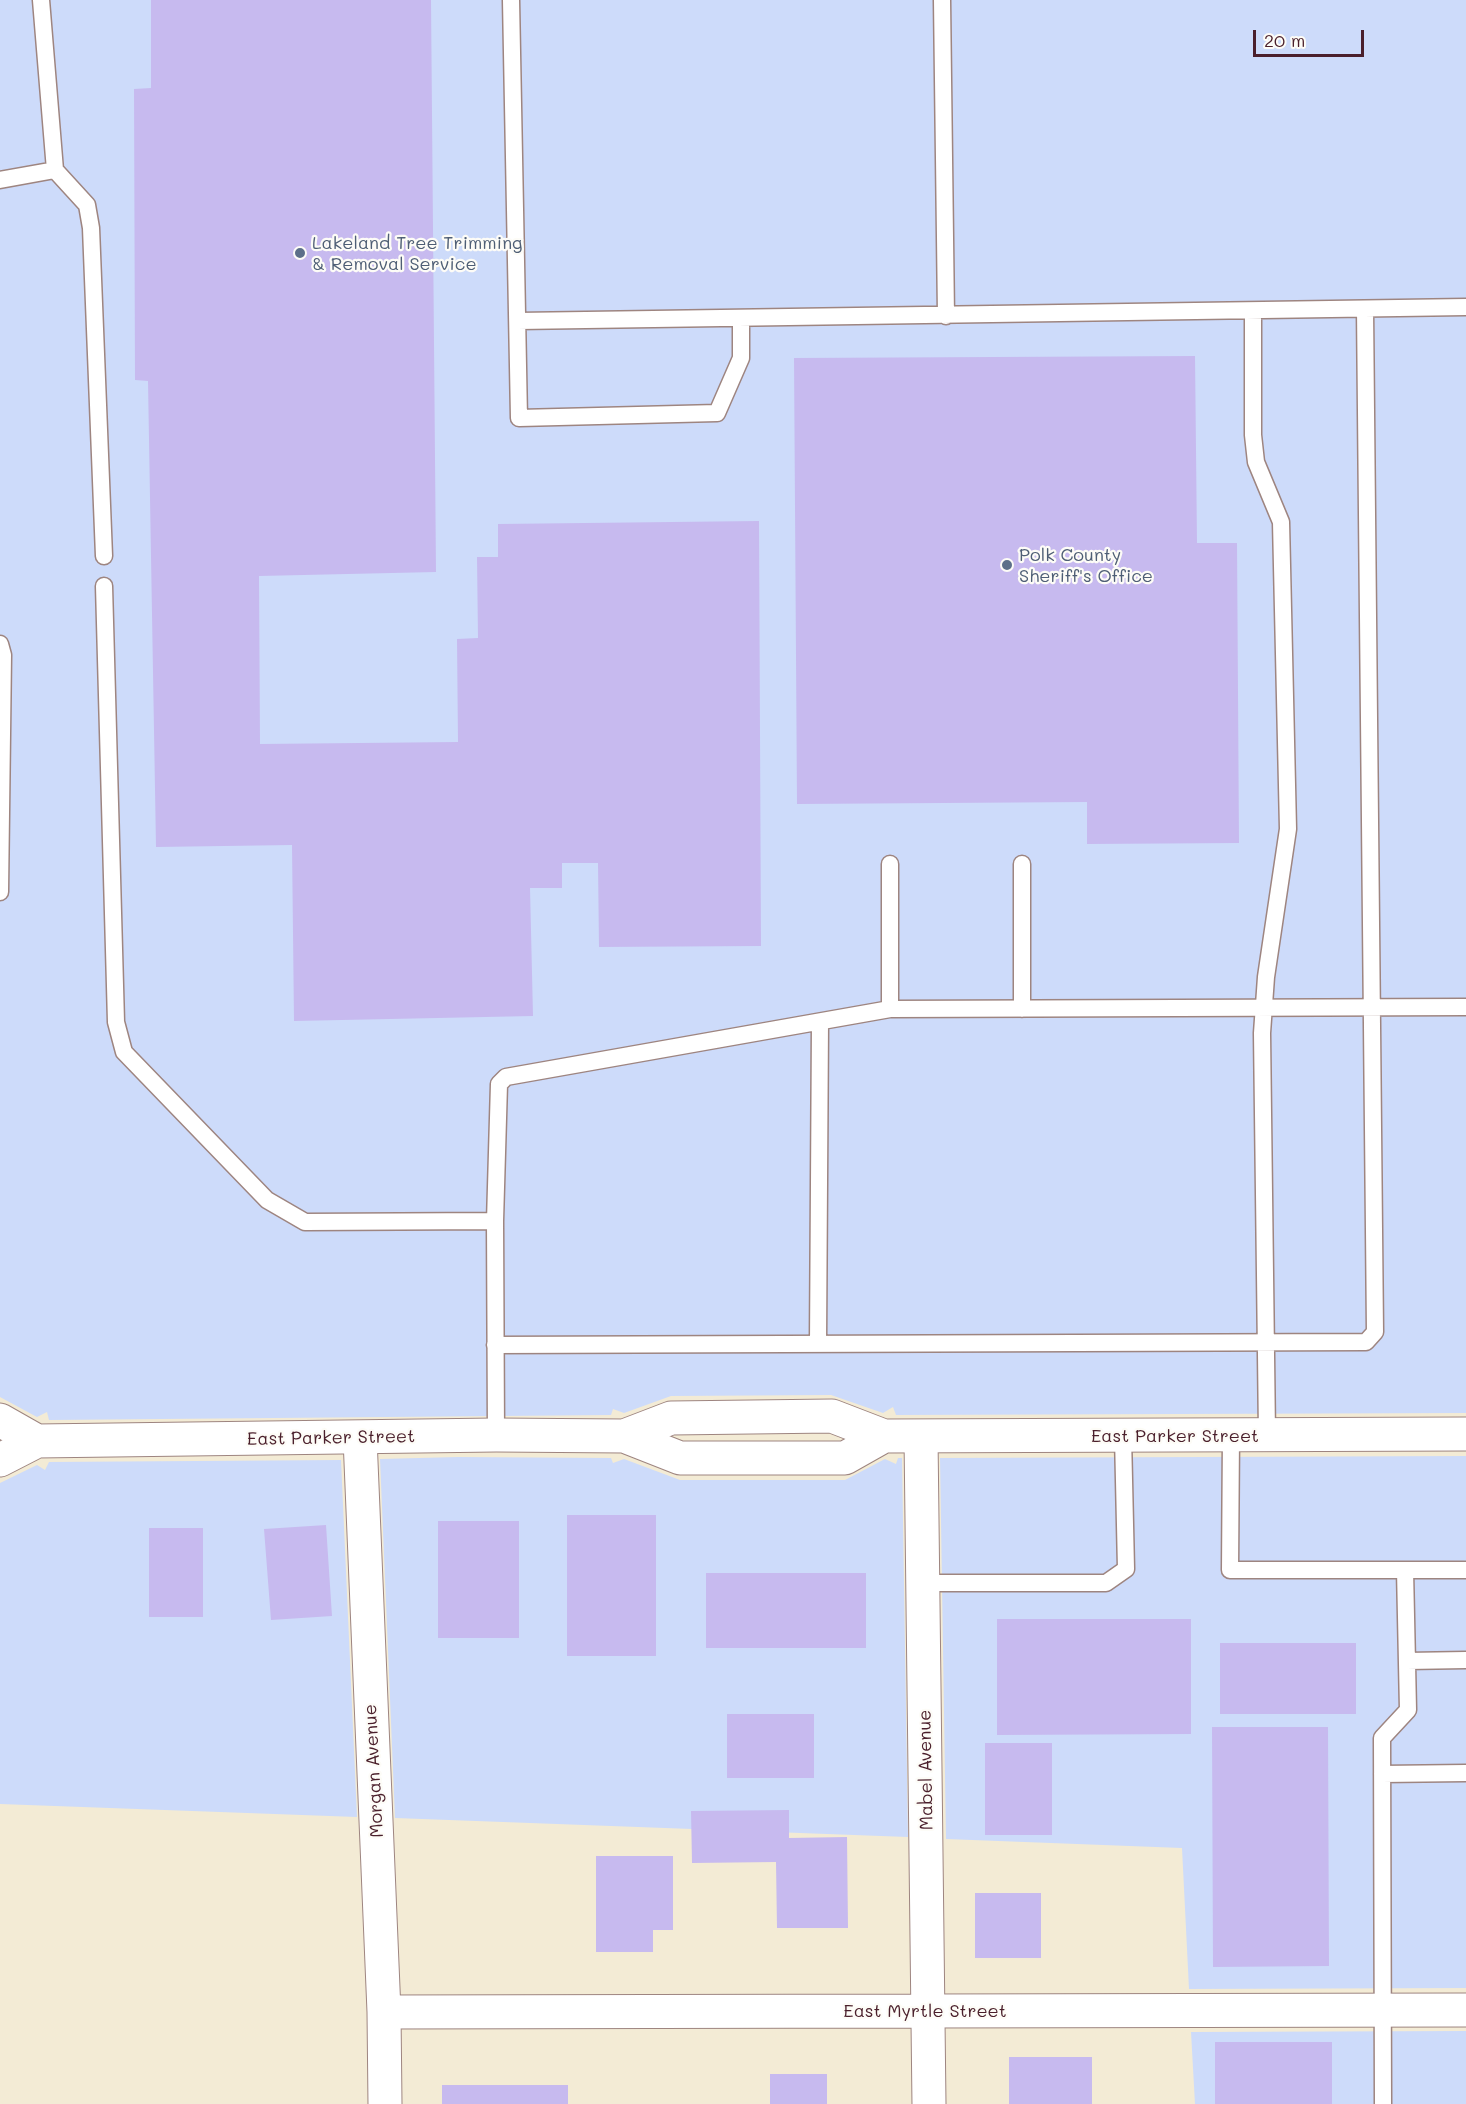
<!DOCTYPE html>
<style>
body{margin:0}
#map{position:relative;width:1466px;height:2104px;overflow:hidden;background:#f3ebd5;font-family:Mali,sans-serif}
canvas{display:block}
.scale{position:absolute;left:1253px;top:30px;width:111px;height:27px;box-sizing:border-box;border:3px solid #4a1f2b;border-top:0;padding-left:8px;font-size:18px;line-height:21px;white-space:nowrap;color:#4a1f2b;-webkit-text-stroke:4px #fdfcf7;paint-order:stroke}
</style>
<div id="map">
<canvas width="1466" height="2104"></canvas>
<div class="scale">20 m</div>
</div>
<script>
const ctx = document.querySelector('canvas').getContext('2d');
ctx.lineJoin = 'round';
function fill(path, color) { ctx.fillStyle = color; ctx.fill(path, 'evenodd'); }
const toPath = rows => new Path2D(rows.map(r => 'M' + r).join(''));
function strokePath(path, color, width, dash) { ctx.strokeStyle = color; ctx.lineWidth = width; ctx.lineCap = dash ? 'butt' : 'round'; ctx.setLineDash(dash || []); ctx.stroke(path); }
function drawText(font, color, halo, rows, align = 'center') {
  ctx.font = font + ' Mali,sans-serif'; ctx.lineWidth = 4.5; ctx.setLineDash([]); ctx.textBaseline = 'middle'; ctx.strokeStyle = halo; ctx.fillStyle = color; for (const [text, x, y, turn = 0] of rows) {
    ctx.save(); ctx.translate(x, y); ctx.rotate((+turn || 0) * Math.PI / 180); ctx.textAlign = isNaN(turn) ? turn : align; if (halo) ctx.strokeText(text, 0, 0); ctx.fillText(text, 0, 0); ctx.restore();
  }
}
const built = toPath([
 [0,0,1466,0,1466,1413,896,1415,893,1407,883,1413,831,1395,671,1396,624,1413,613,1409,611,1415,49,1420,47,1412,37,1417,0,1397],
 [1466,1456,1466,1988,1189,1989,1182,1848,946,1839,940,1458],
 [458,1457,611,1458,613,1463,624,1459,680,1480,845,1480,885,1459,896,1464,898,1458,902,1458,908,1837,395,1818,380,1459],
 [341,1460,357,1817,0,1804,0,1483,37,1465,45,1470,49,1462],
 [1466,2031,1466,2104,1195,2104,1191,2032]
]);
const building = toPath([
 [151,0,431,0,436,572,259,576,260,744,458,742,457,639,478,638,477,557,498,557,498,524,759,521,761,946,599,947,598,863,562,863,562,888,530,888,533,1016,294,1021,292,845,156,847,148,381,135,380,134,89,151,88],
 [1195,356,1197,543,1237,543,1239,843,1087,844,1087,802,797,804,794,358],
 [567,1515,656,1515,656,1656,567,1656],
 [438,1521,519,1521,519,1638,438,1638],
 [326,1525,332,1616,271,1620,264,1529],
 [149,1528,203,1528,203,1617,149,1617],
 [706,1573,866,1573,866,1648,706,1648],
 [997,1619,1191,1619,1191,1734,997,1735],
 [1220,1643,1356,1643,1356,1714,1220,1714],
 [727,1714,814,1714,814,1778,727,1778],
 [1212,1727,1328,1727,1329,1966,1213,1967],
 [985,1743,1052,1743,1052,1835,985,1835],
 [789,1810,789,1838,847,1837,848,1928,777,1928,776,1862,692,1863,691,1811],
 [596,1856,673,1856,673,1930,653,1930,653,1952,596,1952],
 [975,1893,1041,1893,1041,1958,975,1958],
 [1215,2042,1332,2042,1332,2104,1215,2104],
 [1009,2057,1092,2057,1092,2104,1009,2104],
 [770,2074,827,2074,827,2104,770,2104],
 [442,2085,568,2085,568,2104,442,2104]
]);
const service = toPath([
 [511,0,519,418,717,413,741,358,741,318],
 [942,0,946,316],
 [55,170,87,205,91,228,104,556],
 [0,180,55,170,41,0],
 [1253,311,1253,435,1256,462,1281,522,1288,829,1266,977,1262,1033,1267,1435],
 [518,321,1466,307],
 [104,586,116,1022,124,1052,267,1200,305,1222,495,1221],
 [0,644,3,655,0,892],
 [890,864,890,1009],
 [1022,1009,1022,864],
 [818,1343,820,1022],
 [495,1345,1366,1342,1375,1332,1365,309],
 [496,1435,495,1221,499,1084,506,1077,890,1009,1466,1007],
 [1231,1435,1230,1570,1405,1570,1408,1710,1382,1738,1383,2104],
 [1405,1570,1466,1570],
 [923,1583,1106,1583,1126,1569,1123,1436],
 [1407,1661,1466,1660],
 [1382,1774,1466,1773]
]);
const minor = toPath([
 [921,1437,929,2104],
 [360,1438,384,2012,385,2104],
 [384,2012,1466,2010]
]);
const tertiary = toPath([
 [0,1420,37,1441],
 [624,1436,671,1418,832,1416,884,1436,1466,1434],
 [0,1460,37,1441,496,1435,624,1436,680,1458,845,1458,884,1436]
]);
const markers = [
 [300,253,6,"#5c6f8a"],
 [1007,565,6,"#5c6f8a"]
];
const serviceNames = [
 ["Lakeland Tree Trimming",312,243],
 ["& Removal Service",312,264],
 ["Polk County",1019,555],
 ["Sheriff's Office",1019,576]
];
const streetNames = [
 ["East Parker Street",1175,1436],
 ["East Parker Street",331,1438,-1],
 ["Mabel Avenue",926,1770,-91],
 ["Morgan Avenue",374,1771,-93],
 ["East Myrtle Street",925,2011]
];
fill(built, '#cddbfa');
fill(building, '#c7baef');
strokePath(service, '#9e8580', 19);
strokePath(minor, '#9e8580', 35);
strokePath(tertiary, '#9e8580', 35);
strokePath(service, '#fff', 16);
strokePath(minor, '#fff', 33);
strokePath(tertiary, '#fff', 33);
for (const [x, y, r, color] of markers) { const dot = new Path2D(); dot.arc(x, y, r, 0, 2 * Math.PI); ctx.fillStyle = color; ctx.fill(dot); strokePath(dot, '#fdfcf7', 2); }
drawText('18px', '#4e5e75', '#fdfcf7', serviceNames, 'left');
drawText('18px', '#4a1f2b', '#fdfcf7', streetNames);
</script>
